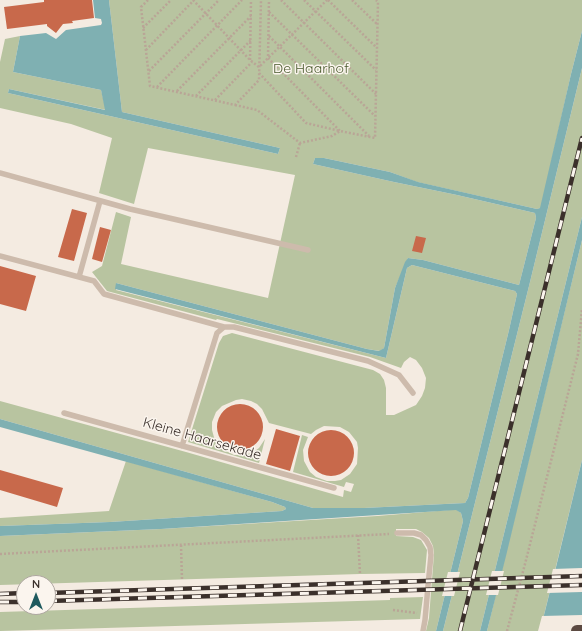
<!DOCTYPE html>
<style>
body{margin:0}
#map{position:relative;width:582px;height:631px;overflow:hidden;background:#f4ebe1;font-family:Quicksand,sans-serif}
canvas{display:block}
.north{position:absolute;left:16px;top:575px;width:40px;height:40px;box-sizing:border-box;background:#fbf5ee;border:1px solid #aea6a0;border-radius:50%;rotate:0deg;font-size:11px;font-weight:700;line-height:16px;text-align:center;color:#3b302b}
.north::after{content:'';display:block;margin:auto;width:14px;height:18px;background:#1f5a5e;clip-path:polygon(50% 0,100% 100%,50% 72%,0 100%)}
</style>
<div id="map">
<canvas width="582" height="631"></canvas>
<div class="north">N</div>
</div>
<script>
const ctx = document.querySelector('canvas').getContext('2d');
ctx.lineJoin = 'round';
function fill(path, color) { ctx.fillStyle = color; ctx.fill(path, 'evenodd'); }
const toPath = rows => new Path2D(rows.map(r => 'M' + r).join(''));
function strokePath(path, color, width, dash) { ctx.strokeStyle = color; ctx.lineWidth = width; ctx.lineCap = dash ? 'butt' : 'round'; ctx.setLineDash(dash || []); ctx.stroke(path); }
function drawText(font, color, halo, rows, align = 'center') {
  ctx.font = font + ' Quicksand,sans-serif'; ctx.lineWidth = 3; ctx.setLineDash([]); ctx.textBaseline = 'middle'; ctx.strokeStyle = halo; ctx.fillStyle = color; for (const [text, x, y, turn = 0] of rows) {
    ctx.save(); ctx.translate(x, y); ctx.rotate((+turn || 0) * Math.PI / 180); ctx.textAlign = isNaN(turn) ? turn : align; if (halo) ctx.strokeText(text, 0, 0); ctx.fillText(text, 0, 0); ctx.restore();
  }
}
const green = toPath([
 [109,0,582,0,582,31,571,74,541,208,537,209,417,182,390,172,324,158,315,158,313,164,394,182,457,195,535,213,536,218,519,285,423,260,408,258,395,288,384,348,380,351,367,349,116,283,116,290,386,358,407,268,412,265,515,291,517,294,509,330,468,498,465,503,364,508,313,508,0,419,0,401,186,452,343,497,344,490,351,492,354,484,346,482,344,487,293,472,302,435,308,437,303,450,304,461,310,472,316,477,327,481,335,481,341,480,350,474,357,464,358,448,357,442,349,432,340,427,324,426,316,430,311,434,269,423,262,409,257,404,251,401,242,399,236,400,222,406,216,412,212,422,212,430,215,441,220,448,234,455,243,455,252,453,259,448,265,439,259,463,188,442,219,343,223,336,232,333,373,370,380,374,384,380,386,388,386,415,394,415,416,405,422,396,425,388,426,378,422,368,416,360,410,357,404,362,401,368,370,357,217,319,216,320,107,291,92,272,102,266,116,212,131,217,121,264,268,298,295,175,148,148,134,204,99,193,112,138,71,124,0,108,0,62,5,39,20,36,13,72,101,90,106,110,9,89,8,93,278,154,280,148,122,112],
 [582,68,582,217,480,631,443,631,530,282],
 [582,240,582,460,558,558,540,631,487,631],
 [126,461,272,502,285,507,286,509,282,511,110,522,0,526,0,518,109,511],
 [449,510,457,510,461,513,463,521,436,631,426,631,429,618,431,592,434,554,433,546,429,538,422,532,416,529,396,529,396,536,413,537,421,540,427,550,425,573,360,574,0,585,0,536,161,529,377,516],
 [423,597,420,619,0,631,0,612,390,600,390,598]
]);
const water = toPath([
 [93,0,109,0,122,112,280,148,278,154,8,93,9,89,105,110,101,90,13,72,20,36,46,33,56,39,66,30,101,25,102,23,101,19,95,18],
 [582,31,582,68,530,282,443,631,436,631,463,521,461,513,456,510,161,529,0,536,0,526,110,522,282,511,286,509,285,507,272,502,0,427,0,419,313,508,364,508,465,503,468,498,509,330,517,294,515,291,412,265,407,268,386,358,115,289,116,283,367,349,379,351,384,348,395,288,405,262,408,258,423,260,519,285,536,218,535,213,457,195,394,182,313,164,315,158,324,158,390,172,418,182,537,209,540,208,571,74],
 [582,217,582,240,506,556,487,631,480,631],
 [582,460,582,631,540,631,556,567]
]);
const pier = toPath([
 [582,568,582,592,547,593,553,569],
 [492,571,504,571,498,595,486,595],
 [448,572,460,572,454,596,442,596],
 [582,615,582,631,538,631,542,616]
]);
const building = toPath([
 [44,0,92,0,94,18,72,21,73,23,63,24,56,33,47,26,47,24,7,29,4,7,44,2],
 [72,209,87,213,74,261,58,257],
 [100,227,111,230,102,262,92,259],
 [416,236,426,238,422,253,412,251],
 [0,266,36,276,26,311,0,304],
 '217 427a23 23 0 1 1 46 0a23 23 0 1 1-46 0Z',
 [276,429,300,436,290,471,266,464],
 '308 453a23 23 0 1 1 46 0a23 23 0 1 1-46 0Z',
 [0,470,63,488,57,507,0,490]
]);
const path = toPath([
 [148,0,141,7,150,86,235,105,259,80,261,0],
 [193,0,250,60,259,67,327,0],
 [281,0,376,94],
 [304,0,376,70],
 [328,0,377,48],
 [352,0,377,24],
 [269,12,375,116],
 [143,28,171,0],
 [269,36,369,136],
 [146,50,194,0],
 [250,60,251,0],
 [149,71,219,0],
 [259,73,306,123,340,131,268,58,269,0],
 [157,87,242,0],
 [177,91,251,16],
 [196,96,251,40],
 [215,100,252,62],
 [235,105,257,110,300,143,332,136,340,131,375,138,378,2,376,0],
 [296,157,300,143],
 [358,535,360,574],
 [181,545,182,579],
 [0,554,389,534],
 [393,610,417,613],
 [507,631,525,564,578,354,582,309]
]);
const lane = toPath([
 [0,173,130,209,308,250],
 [0,256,94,281,104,294,224,327],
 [79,277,100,201],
 [64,413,334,488],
 [182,446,217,333,224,327,234,327,368,361,399,375,413,393],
 [397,533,414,533,421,535,426,540,430,547,431,555,428,586,425,620,423,631]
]);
const highway = toPath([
 [577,631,582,631]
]);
const rail = toPath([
 [48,593,582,576],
 [0,594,24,593],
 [48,601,582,585],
 [0,602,24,602],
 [460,631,582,138]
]);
const parkNames = [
 ["De Haarhof",311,69]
];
const streetNames = [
 ["Kleine Haarsekade",202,439,16]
];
fill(green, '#b8c4a0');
fill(water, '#7fb0b2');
fill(pier, '#f4ebe1');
fill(building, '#c8694b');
strokePath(path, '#b9a596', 2.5, [2, 2]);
strokePath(lane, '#cdbbac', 5.5);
strokePath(highway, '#5c4a42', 12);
strokePath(rail, '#3b302b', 4.5);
strokePath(rail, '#fbf5ee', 3, [9]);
drawText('14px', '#4a5a2e', '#fbf5ee', parkNames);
drawText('14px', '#3b302b', '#fbf5ee', streetNames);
</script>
